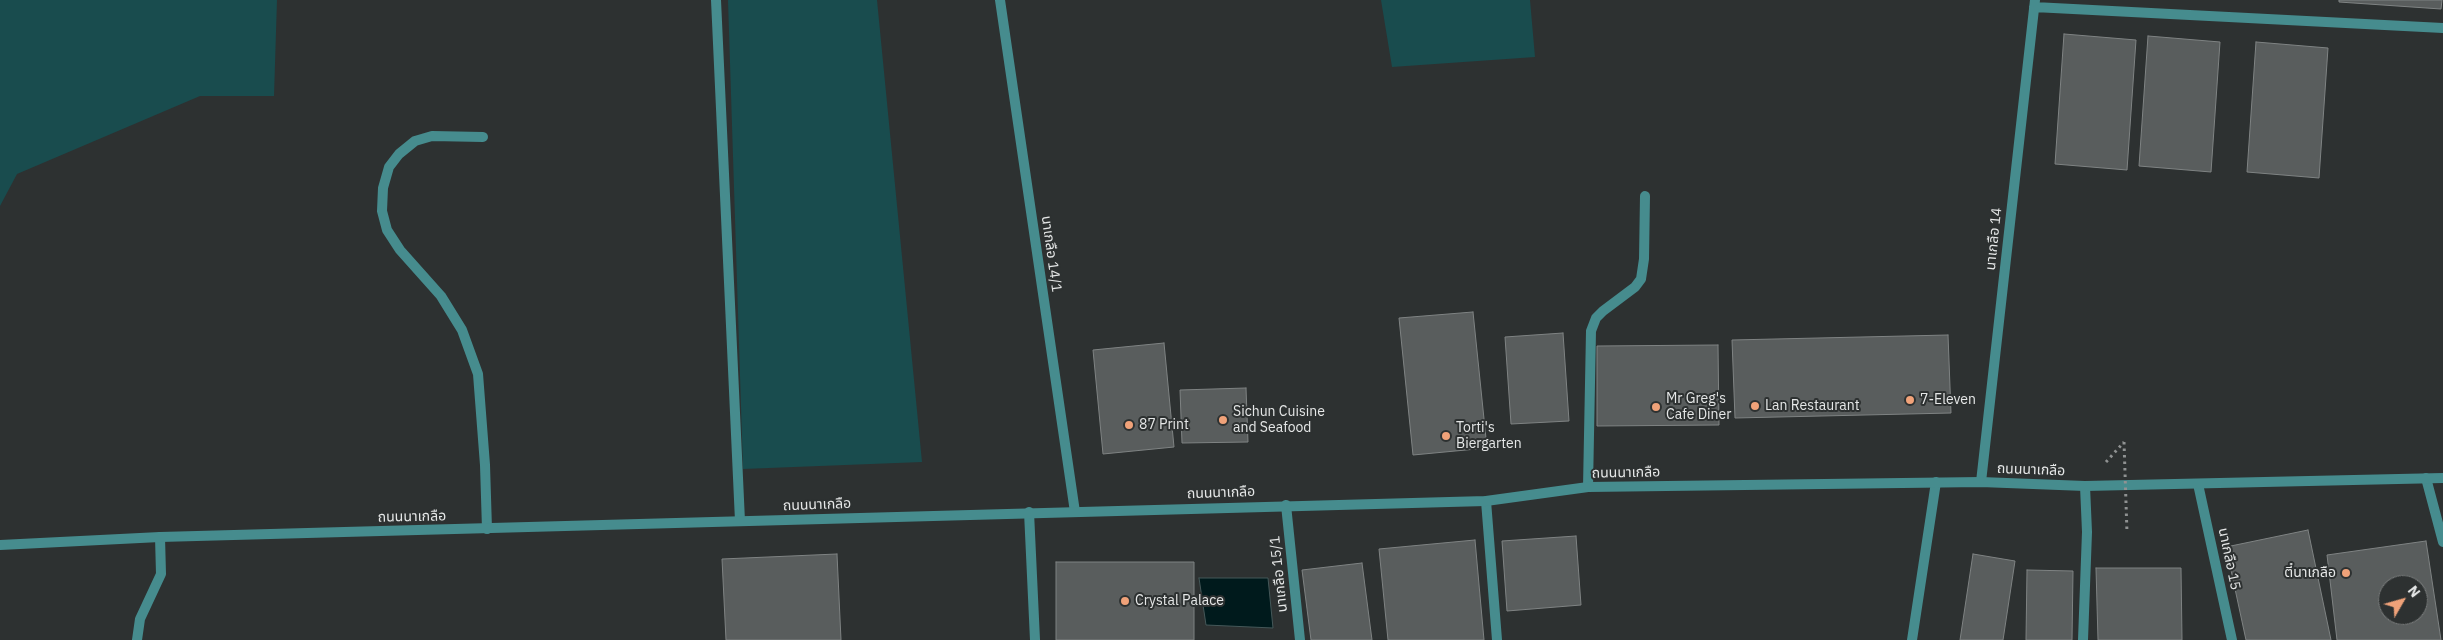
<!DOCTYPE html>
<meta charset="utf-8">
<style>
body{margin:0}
#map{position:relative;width:2443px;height:640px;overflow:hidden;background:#2d3131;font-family:"IBM Plex Sans",sans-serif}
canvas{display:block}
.north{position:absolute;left:2378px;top:575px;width:50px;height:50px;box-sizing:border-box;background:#2d3131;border:1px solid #777a7a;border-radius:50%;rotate:52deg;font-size:14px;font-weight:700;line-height:20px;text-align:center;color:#e5e7e7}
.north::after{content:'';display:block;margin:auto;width:18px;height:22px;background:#f0a279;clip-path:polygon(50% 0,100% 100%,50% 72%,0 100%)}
</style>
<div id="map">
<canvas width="2443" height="640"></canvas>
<div class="north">N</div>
</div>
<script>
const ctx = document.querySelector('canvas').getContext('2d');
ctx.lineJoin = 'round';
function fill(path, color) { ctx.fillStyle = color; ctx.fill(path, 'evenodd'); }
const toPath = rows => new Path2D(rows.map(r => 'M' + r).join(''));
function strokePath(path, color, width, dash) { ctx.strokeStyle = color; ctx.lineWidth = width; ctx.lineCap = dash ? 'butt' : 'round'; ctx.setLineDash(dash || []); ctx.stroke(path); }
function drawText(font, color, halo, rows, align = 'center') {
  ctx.font = font + ' "IBM Plex Sans","Noto Sans Thai",sans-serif'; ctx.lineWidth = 4; ctx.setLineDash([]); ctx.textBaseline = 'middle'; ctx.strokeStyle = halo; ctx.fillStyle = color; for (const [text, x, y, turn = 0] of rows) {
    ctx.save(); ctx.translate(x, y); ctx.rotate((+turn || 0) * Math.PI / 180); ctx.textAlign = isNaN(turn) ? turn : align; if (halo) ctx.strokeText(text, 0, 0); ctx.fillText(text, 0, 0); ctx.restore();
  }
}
const green = toPath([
 [0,0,277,0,274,96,200,96,17,174,0,206],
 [728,0,877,0,922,462,743,469],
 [1381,0,1530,0,1535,57,1392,67]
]);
const water = toPath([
 [1199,578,1268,578,1273,628,1206,625,1199,578]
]);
const building = toPath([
 [2339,0,2442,0,2441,9,2339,2,2339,0],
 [2064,34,2136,40,2127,170,2055,164,2064,34],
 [2148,36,2220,42,2211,172,2139,166,2148,36],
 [2256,42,2328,48,2319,178,2247,172,2256,42],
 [1473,312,1487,448,1413,455,1399,318,1473,312],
 [1563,333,1569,421,1511,424,1505,337,1563,333],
 [1948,335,1951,413,1735,418,1732,340,1948,335],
 [1164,343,1174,447,1103,454,1093,350,1164,343],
 [1718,345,1719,425,1597,426,1597,346,1718,345],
 [1246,388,1248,442,1182,443,1180,390,1246,388],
 [2308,530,2331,640,2246,640,2226,547,2308,530],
 [1576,536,1581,605,1507,611,1502,541,1576,536],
 [1475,540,1484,640,1388,640,1379,549,1475,540],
 [2426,541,2441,640,2337,640,2327,555,2426,541],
 [2388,585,2418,585,2418,615,2388,615,2388,585],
 [837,554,841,640,726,640,722,559,837,554],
 [1973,554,2015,561,2003,640,1960,640,1973,554],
 [1056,562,1194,562,1194,640,1056,640,1056,562],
 [1362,563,1372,640,1311,640,1302,570,1362,563],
 [2096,568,2181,568,2182,640,2098,640,2096,568],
 [2027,570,2073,571,2072,640,2026,640,2027,570]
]);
const path = toPath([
 [2106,462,2124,442]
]);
const service = toPath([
 [483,137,432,136,415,141,399,154,389,167,383,188,382,211,387,230,400,250,441,296,462,330,478,374,485,465,487,529],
 [2426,478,2443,542],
 [1486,501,1497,640],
 [1029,512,1035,640],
 [137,640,140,619,161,574,160,537],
 [1912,640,1936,482]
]);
const minor = toPath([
 [716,0,740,521],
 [1000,0,1075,512],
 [2034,7,2443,28],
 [1981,482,2035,0],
 [2198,484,2232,640],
 [1588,487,1591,331,1596,318,1603,311,1635,287,1641,279,1644,259,1645,196],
 [1286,505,1300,640],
 [2083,640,2087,532,2085,486]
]);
const tertiary = toPath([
 [0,545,160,537,1486,501,1588,487,1981,482,2085,486,2443,478]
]);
const pathBridge = toPath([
 [2124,442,2127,533]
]);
const markers = [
 [1910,400,5,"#f0a279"],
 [1755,406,5,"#f0a279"],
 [1656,407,5,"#f0a279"],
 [1223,420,5,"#f0a279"],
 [1129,425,5,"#f0a279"],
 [1446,436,5,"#f0a279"],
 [2346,573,5,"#f0a279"],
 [1125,601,5,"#f0a279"]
];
const streetNames = [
 ["นาเกลือ 14",1994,239,-84],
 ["นาเกลือ 14/1",1051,254,82],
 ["ถนนนาเกลือ",2031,470,2],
 ["ถนนนาเกลือ",1626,473,-1],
 ["ถนนนาเกลือ",1221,493,-2],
 ["ถนนนาเกลือ",817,505,-2],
 ["ถนนนาเกลือ",412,517,-1],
 ["นาเกลือ 15",2229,559,78],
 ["นาเกลือ 15/1",1279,574,-96]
];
const poiNames = [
 ["Mr Greg's",1666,399],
 ["Cafe Diner",1666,415],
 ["7-Eleven",1920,400],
 ["Lan Restaurant",1765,406],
 ["Sichun Cuisine",1233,412],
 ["and Seafood",1233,428],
 ["87 Print",1139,425],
 ["Torti's",1456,428],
 ["Biergarten",1456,444],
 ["ตี๋นาเกลือ",2336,573,"right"],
 ["Crystal Palace",1135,601]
];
fill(green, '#194c4e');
fill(water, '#001a1c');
strokePath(water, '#455859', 1);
fill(building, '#595d5d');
strokePath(building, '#7f8383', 1);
strokePath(path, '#8f9292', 3, [2.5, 4]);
strokePath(service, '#468c8e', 10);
strokePath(minor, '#468c8e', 10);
strokePath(tertiary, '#468c8e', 10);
strokePath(pathBridge, '#8f9292', 3, [2.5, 4]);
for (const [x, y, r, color] of markers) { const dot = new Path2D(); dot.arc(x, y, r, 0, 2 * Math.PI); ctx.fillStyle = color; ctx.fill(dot); strokePath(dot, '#2d3131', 2); }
drawText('14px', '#e5e7e7', '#2d3131', streetNames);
drawText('14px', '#e5e7e7', '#2d3131', poiNames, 'left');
</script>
